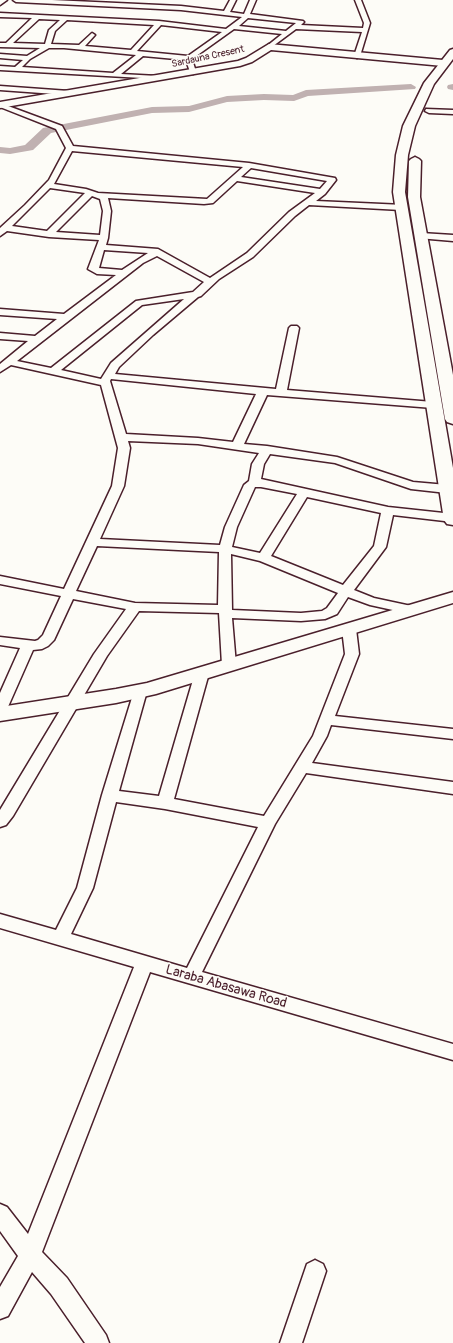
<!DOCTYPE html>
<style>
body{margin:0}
canvas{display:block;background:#fdfcf7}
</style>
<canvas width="453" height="1343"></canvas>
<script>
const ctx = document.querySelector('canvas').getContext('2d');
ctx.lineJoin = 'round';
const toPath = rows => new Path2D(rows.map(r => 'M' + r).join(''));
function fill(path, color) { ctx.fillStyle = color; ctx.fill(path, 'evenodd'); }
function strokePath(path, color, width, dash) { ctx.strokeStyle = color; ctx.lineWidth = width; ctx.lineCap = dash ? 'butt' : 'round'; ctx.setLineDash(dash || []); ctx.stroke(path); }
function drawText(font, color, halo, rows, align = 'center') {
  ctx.font = font + ' Pangolin,sans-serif'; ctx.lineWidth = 3; ctx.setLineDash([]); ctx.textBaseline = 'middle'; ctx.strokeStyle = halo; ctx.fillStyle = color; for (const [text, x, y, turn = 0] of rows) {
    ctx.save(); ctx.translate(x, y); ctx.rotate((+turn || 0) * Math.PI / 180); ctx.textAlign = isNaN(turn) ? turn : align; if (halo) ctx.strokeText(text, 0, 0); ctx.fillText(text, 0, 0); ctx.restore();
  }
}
const river = toPath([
 [411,84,416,87,415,89,308,96,294,101,264,100,227,102,189,112,152,113,51,133,33,150,10,154,0,153,0,147,10,148,25,145,43,128,152,107,189,106,227,96,264,94,293,95,306,90,411,84],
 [453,84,453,90,448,89,447,87,448,85,453,84]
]);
const street = toPath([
 [0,0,7,0,0,5,0,0],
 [13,0,52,0,181,6,224,11,230,0,236,0,230,12,244,14,250,0,256,0,250,14,303,21,304,22,301,25,363,28,364,23,355,0,361,0,370,23,360,56,357,58,354,56,362,32,296,29,269,49,266,47,267,46,282,34,234,29,192,59,196,72,193,74,190,72,186,60,143,56,121,74,158,76,160,77,160,79,0,70,0,66,15,67,23,60,0,58,0,54,27,56,40,48,0,47,0,43,6,43,32,18,0,17,0,13,159,21,226,29,242,17,181,10,16,2,13,0],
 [248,18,296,23,286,31,239,26,248,18],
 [39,19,60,20,49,30,45,44,13,43,39,19],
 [67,20,154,25,131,50,85,46,95,35,92,33,79,45,51,44,55,31,67,20],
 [161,25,222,32,188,56,137,51,161,25],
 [49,48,64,48,136,55,113,73,22,67,30,59,49,48],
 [0,86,69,91,72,93,69,95,0,90,0,86],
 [0,103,62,126,73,146,249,163,335,178,336,180,325,194,316,201,404,205,405,207,404,209,401,210,309,205,295,216,253,257,219,279,201,296,198,297,153,335,119,367,115,374,276,389,289,328,291,326,297,326,299,328,287,390,433,402,438,405,433,408,267,395,244,444,267,446,337,457,413,482,447,485,451,486,453,489,451,492,447,493,411,489,335,463,270,454,264,464,261,479,388,507,453,514,453,522,393,515,386,547,354,590,374,598,416,607,418,610,416,613,411,614,370,605,348,597,337,614,325,619,301,621,232,618,236,665,234,668,229,670,224,668,222,665,219,613,139,611,107,656,13,816,6,825,0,827,0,810,94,654,126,609,73,599,54,640,48,646,42,649,33,650,7,709,5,712,0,714,0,693,20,648,0,645,0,637,35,641,38,640,43,635,61,596,0,584,0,576,64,589,112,486,118,448,101,385,11,365,0,372,0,364,28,341,0,339,0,333,35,336,57,319,0,315,0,309,64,314,116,275,97,274,88,269,99,240,49,237,7,231,0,236,0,228,25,205,49,180,66,148,56,129,0,107,0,103],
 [72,151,243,167,207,199,98,193,86,189,54,184,72,151],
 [251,168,327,181,320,189,241,177,251,168],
 [237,181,315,193,289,212,247,253,210,278,158,249,106,245,108,238,111,211,108,198,204,204,213,203,237,181],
 [50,188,85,193,47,231,12,226,50,188],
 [92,196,100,199,103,211,100,235,56,232,92,196],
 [104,250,148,253,122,270,99,268,104,250],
 [157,256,204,282,193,292,136,301,51,368,17,361,143,263,157,256],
 [184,299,111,363,101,379,61,370,142,305,184,299],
 [111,379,256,394,233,442,198,438,126,434,110,381,111,379],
 [128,441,198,444,259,453,252,464,249,481,244,485,225,527,220,545,100,539,124,486,130,448,128,441],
 [255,487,261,487,297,494,260,553,232,547,237,527,255,487],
 [307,497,381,513,374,546,343,585,271,556,307,497],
 [97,546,219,552,218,605,135,603,76,591,97,546],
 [231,554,260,561,338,593,327,608,322,611,301,613,232,610,231,554],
 [426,109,453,110,453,114,429,113,425,111,426,109],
 [421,233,453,235,453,241,418,238,417,236,418,234,421,233],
 [349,625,354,626,356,629,359,654,335,716,453,729,453,739,331,725,327,736,312,763,453,782,453,794,306,773,275,824,202,972,453,1044,453,1060,150,972,42,1252,67,1278,106,1335,109,1343,85,1343,51,1294,32,1272,8,1316,0,1319,0,1287,18,1256,0,1231,0,1204,7,1207,28,1234,134,967,0,928,0,914,56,930,77,888,102,795,135,688,140,686,145,688,147,691,119,791,159,796,195,673,197,670,202,668,207,670,209,673,174,799,264,816,313,736,345,654,342,629,344,626,349,625],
 [116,802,165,809,258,827,187,968,71,934,93,888,116,802],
 [315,1260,323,1264,326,1271,302,1343,280,1343,307,1264,315,1260]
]);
const secondary = toPath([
 [269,44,443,60,447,63,443,66,271,50,252,62,240,66,0,108,0,102,238,61,246,58,269,44],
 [453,592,453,603,156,694,116,703,0,721,0,707,116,689,147,683,453,592]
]);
const primary = toPath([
 [453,49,453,59,434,84,415,126,408,155,405,192,453,468,453,525,447,524,444,520,393,192,396,155,403,126,424,83,450,50,453,49],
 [415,157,419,159,421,161,420,197,453,375,453,424,447,422,445,419,408,197,409,161,411,159,415,157]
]);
const farStreetnames = [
 ["Sardauna Cresent",208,57,-12]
];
const nearStreetnames = [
 ["Laraba Abasawa Road",226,987,16]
];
fill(river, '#c0b1b1');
strokePath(street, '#4a1f2b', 3);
strokePath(secondary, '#4a1f2b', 3);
strokePath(primary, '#4a1f2b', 3);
fill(street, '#fdfcf7');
fill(secondary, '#fdfcf7');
fill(primary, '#fdfcf7');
drawText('10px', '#4a1f2b', '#fdfcf7', farStreetnames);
drawText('14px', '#4a1f2b', '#fdfcf7', nearStreetnames);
</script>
